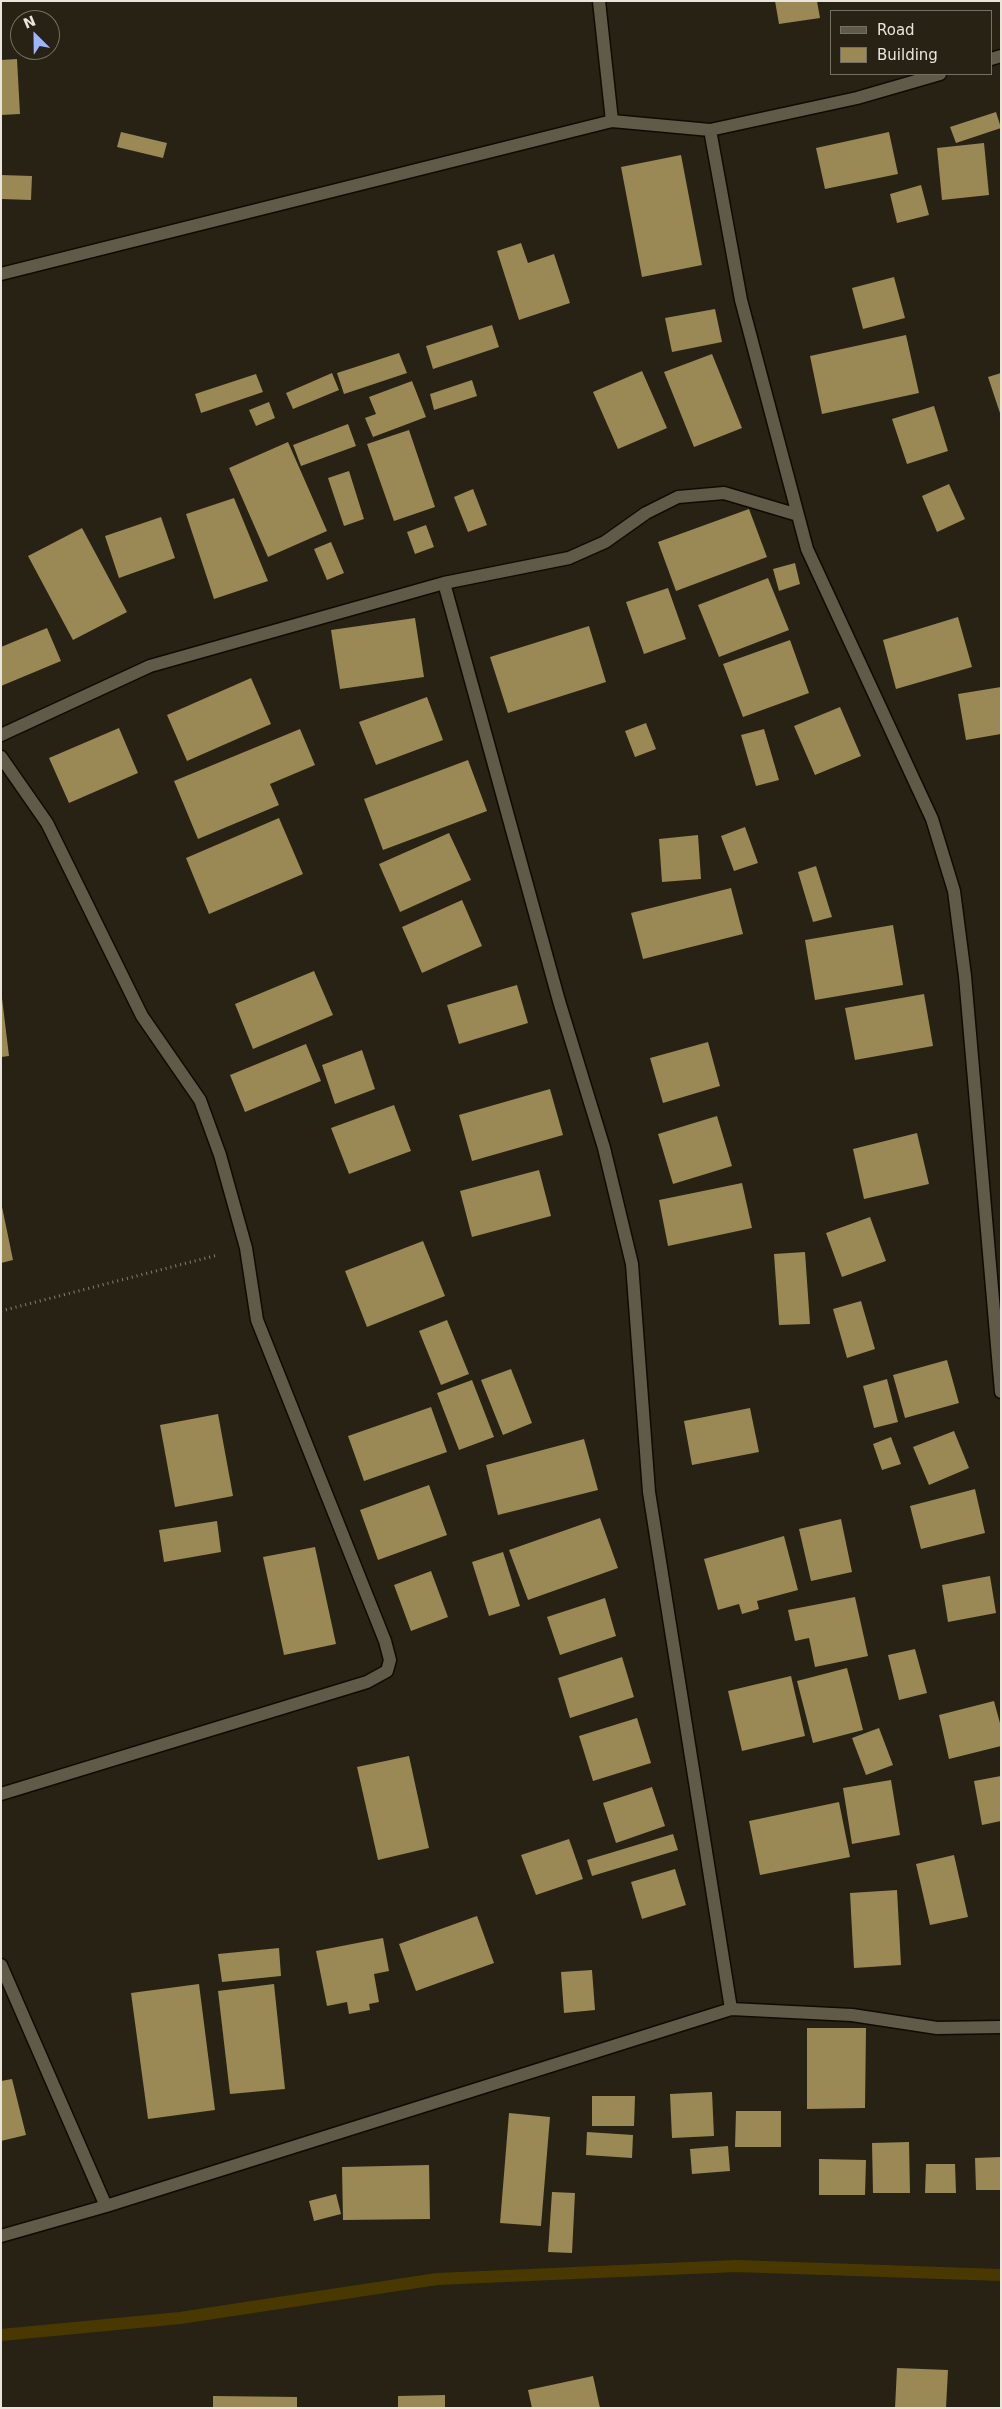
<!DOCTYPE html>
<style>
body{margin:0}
#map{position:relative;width:1002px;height:2409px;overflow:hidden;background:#272213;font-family:"DejaVu Sans",sans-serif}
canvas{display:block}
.frame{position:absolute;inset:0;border:2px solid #e9e5dc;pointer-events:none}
.legend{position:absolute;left:830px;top:10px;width:162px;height:65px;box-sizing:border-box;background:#272213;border:1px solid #757063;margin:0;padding:6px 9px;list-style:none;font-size:15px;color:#e9e5dc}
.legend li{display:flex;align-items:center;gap:10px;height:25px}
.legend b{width:25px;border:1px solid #757063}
.north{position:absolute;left:10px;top:10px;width:50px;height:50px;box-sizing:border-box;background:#272213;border:1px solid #757063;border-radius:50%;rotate:337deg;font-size:14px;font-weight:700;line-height:20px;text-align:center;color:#e9e5dc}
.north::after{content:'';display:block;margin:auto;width:18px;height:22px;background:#9eb4fd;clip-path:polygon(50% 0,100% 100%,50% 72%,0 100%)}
</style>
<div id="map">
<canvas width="1002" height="2409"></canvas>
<div class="frame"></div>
<ul class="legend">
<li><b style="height:6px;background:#605a49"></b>Road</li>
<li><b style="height:14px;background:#9a8955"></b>Building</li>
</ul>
<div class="north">N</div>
</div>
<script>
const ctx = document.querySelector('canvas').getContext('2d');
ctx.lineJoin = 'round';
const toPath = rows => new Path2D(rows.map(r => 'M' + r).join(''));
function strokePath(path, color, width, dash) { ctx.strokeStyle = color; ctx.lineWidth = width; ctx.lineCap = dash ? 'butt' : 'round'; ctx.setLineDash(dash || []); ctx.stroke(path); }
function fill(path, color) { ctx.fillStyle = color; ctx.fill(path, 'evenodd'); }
const stream = toPath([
 [1,2335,180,2318,437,2279,736,2266,1001,2275]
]);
const building = toPath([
 [775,1,817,1,820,18,779,24],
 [17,59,20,114,1,115,1,60],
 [996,112,1001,128,956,143,950,127],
 [121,132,167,143,163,158,117,147],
 [889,132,898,174,825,189,816,148],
 [984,143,989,195,942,200,937,148],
 [681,155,702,265,642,277,621,167],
 [1,175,32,176,31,200,1,199],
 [921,185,929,215,897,223,890,194],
 [521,243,528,263,554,254,570,303,519,320,497,251],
 [894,277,905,318,863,329,852,288],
 [715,309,722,342,672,352,665,318],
 [492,325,499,347,433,369,426,346],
 [906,335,919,393,822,414,810,356],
 [399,353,407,373,344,394,337,373],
 [712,354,742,428,694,447,664,372],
 [642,371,667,428,618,449,593,392],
 [332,373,339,390,293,409,286,393],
 [1001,373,1001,413,1000,413,988,377],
 [256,374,263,392,201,413,195,394],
 [472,380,477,396,434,410,430,394],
 [412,381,426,417,373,437,365,418,376,414,369,397],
 [269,402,275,418,256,426,249,410],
 [934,406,948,451,907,464,892,419],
 [348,424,356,446,301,466,293,445],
 [409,430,435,507,394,521,367,444],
 [288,442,327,531,268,557,229,468],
 [349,471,364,519,344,526,328,478],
 [949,484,965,519,937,532,922,496],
 [473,489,487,525,468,532,454,497],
 [234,498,268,581,214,599,186,514],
 [749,509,767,557,676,591,658,542],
 [161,517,175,558,119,578,105,536],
 [426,525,434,547,415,554,407,532],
 [82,528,127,612,73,640,28,556],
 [331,542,344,573,327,580,314,549],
 [795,563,800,584,779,591,773,569],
 [768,578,789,630,719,657,698,605],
 [668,588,686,639,644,654,626,602],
 [958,617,972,667,896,689,883,640],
 [415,618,424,677,340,689,331,630],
 [589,626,606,682,508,713,490,657],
 [47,628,61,661,1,686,1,647],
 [790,640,809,693,743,717,723,664],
 [251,678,271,724,187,761,167,715],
 [1001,687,1001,734,966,740,958,694],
 [427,697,443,740,376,765,359,722],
 [840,707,861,756,815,775,794,726],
 [646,723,656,749,635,757,625,731],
 [119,728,138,773,69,803,49,758],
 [300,729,315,765,270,784,279,805,198,839,174,781],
 [764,729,779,780,756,786,741,735],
 [468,760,487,811,383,850,364,799],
 [279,818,303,874,209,914,186,858],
 [745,827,758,863,734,871,721,836],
 [449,833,471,880,400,912,379,864],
 [698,835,701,879,662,882,659,839],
 [816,866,832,917,813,922,798,872],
 [731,888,743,934,643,959,631,913],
 [462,900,482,946,422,973,402,927],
 [893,925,903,985,815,1000,805,940],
 [314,971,333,1015,253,1049,235,1004],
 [517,985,528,1023,459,1044,447,1005],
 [1,990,9,1056,1,1057],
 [924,994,933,1046,855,1060,845,1008],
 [708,1042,720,1086,663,1103,650,1058],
 [306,1044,321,1081,245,1112,230,1075],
 [362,1050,375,1089,335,1104,322,1065],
 [550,1089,563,1135,472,1161,459,1115],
 [394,1105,411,1151,349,1174,331,1128],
 [717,1116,732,1166,673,1184,658,1134],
 [917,1133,929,1184,864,1199,853,1149],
 [539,1170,551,1216,472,1237,460,1191],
 [742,1183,752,1228,668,1246,659,1200],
 [1,1202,13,1260,1,1263],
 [870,1217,886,1261,842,1277,826,1233],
 [423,1241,445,1296,367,1327,345,1271],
 [805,1252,810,1324,779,1325,774,1254],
 [861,1301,875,1349,847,1358,833,1309],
 [447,1320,469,1374,441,1385,419,1331],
 [947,1360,959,1403,905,1418,893,1375],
 [511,1369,532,1423,503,1435,481,1380],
 [887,1379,898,1422,874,1428,863,1386],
 [472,1380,494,1437,459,1450,437,1393],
 [431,1407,447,1452,364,1481,348,1436],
 [750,1408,759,1452,692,1465,684,1421],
 [218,1414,233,1496,175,1507,160,1425],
 [954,1431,969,1468,929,1485,913,1447],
 [891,1437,901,1464,882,1470,873,1444],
 [584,1439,598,1490,498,1515,486,1465],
 [429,1485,447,1535,378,1560,360,1510],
 [975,1489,985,1533,921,1549,910,1506],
 [600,1518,618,1568,528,1600,509,1550],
 [841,1519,852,1572,811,1581,799,1529],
 [217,1521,221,1552,164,1562,159,1530],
 [784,1536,798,1590,757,1601,759,1609,742,1614,739,1604,718,1610,704,1559],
 [315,1547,336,1644,284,1655,263,1557],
 [503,1552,520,1606,489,1616,472,1562],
 [431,1571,448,1617,411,1631,394,1585],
 [990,1576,996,1613,948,1622,942,1585],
 [855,1597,868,1656,815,1667,809,1638,795,1641,788,1610],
 [605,1598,616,1636,560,1655,547,1617],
 [915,1649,927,1693,899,1700,888,1655],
 [622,1657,634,1697,570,1718,558,1678],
 [847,1668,863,1730,813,1743,797,1681],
 [791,1676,805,1736,742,1751,728,1691],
 [994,1701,1001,1727,1001,1746,949,1759,939,1715],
 [637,1718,651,1763,593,1781,579,1736],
 [879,1728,893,1765,866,1775,852,1738],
 [409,1756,429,1848,378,1860,357,1767],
 [1001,1776,1001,1821,982,1825,974,1781],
 [891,1780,900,1835,852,1844,843,1788],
 [652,1787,665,1826,616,1843,603,1803],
 [839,1802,850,1857,760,1875,749,1821],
 [673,1834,678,1850,592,1876,587,1860],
 [569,1839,583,1879,536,1895,521,1855],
 [954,1855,968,1917,930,1925,916,1864],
 [675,1869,686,1905,642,1919,631,1882],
 [897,1890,901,1965,854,1968,850,1893],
 [477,1916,494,1963,416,1991,399,1944],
 [383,1938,389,1971,374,1974,379,2002,369,2004,370,2010,349,2014,347,2002,327,2006,316,1951],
 [279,1948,281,1976,222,1982,218,1954],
 [592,1970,595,2010,564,2013,561,1972],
 [199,1984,215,2110,148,2119,131,1993],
 [274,1984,285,2089,230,2094,218,1991],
 [807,2028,866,2028,865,2108,807,2109],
 [12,2079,26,2135,1,2141,1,2081],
 [712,2092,714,2136,672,2138,670,2094],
 [592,2096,635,2096,634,2126,592,2126],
 [736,2111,781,2111,781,2147,735,2147],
 [509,2113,550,2117,541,2226,500,2223],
 [587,2132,633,2135,632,2158,586,2155],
 [909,2142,910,2193,873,2193,872,2143],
 [728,2146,730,2171,692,2174,690,2149],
 [1001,2157,1001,2190,976,2190,975,2158],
 [819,2159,866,2160,865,2195,819,2195],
 [926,2164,955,2164,956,2193,925,2193],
 [429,2165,430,2219,343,2220,342,2167],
 [552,2192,575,2193,572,2253,548,2252],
 [336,2194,341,2214,314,2221,309,2201],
 [897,2368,948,2370,946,2408,895,2408],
 [593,2376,600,2408,532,2408,528,2390],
 [445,2395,445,2408,398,2408,398,2396],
 [213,2396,297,2397,297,2408,213,2408]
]);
const path = toPath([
 [1,1311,218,1255]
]);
const minor = toPath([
 [599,1,612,121],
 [991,59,1001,56],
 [710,130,741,300,807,549,932,819,954,891,965,976,1001,1392],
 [1,274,612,121,710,130,857,98,940,74],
 [444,583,559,1001,604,1148,632,1264,649,1492,731,2009],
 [1,735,150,666,444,583,569,558,605,542,646,513,678,497,724,493,798,515],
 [1,757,47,823,142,1016,200,1100,220,1155,246,1248,257,1320,385,1641,390,1660,387,1671,367,1682,1,1794],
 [1,1965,106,2206],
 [1,2236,106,2206,731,2009,852,2015,937,2028,1001,2027]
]);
strokePath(stream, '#493900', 12);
fill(building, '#9a8955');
strokePath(minor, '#100b01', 15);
strokePath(path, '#847f73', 3, [1, 4]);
strokePath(minor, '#605a49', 12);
</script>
